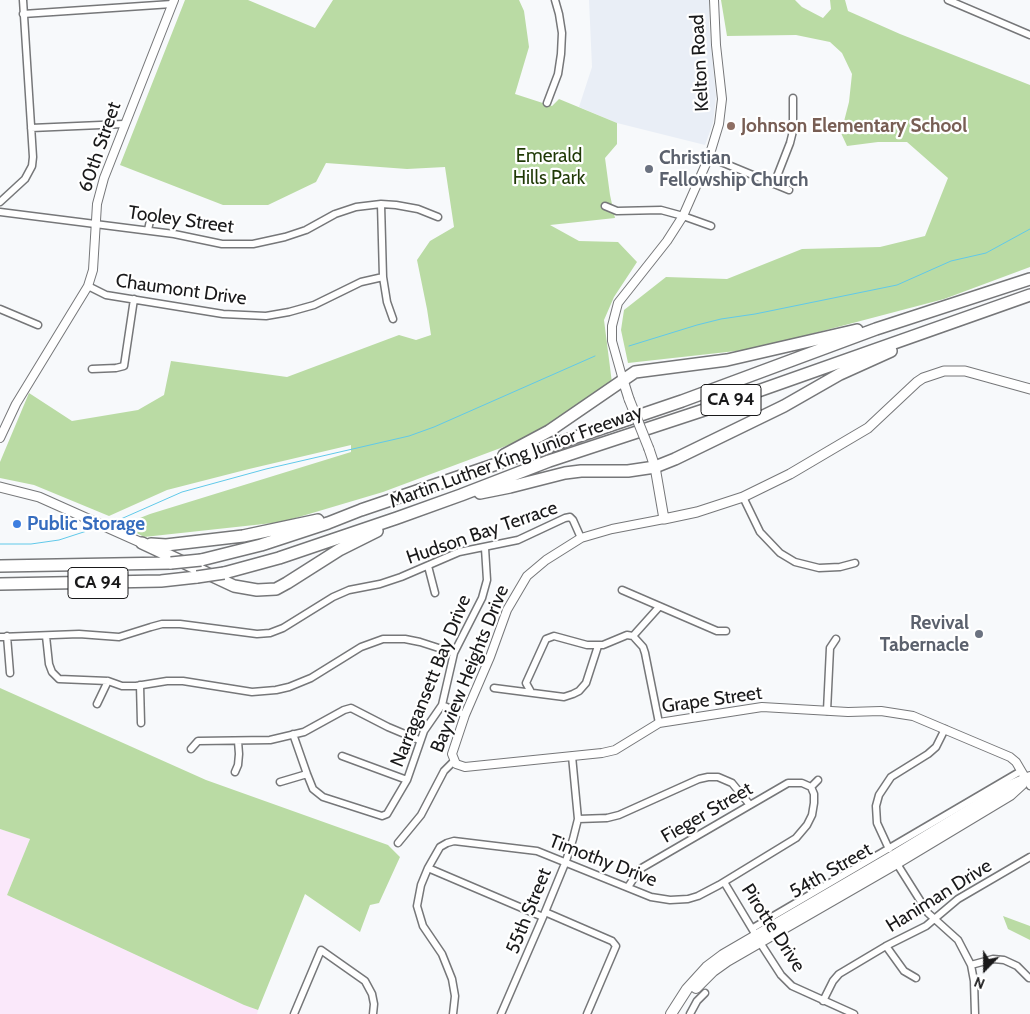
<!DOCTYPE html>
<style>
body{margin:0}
#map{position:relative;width:1030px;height:1014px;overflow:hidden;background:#f7f9fb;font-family:Cabin,sans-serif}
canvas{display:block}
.north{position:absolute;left:960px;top:944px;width:50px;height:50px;-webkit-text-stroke:4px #fff;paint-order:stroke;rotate:202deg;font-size:14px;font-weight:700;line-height:20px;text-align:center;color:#19191a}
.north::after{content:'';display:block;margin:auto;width:18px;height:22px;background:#19191a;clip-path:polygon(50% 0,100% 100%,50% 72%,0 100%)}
</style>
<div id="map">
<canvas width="1030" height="1014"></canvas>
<div class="north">N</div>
</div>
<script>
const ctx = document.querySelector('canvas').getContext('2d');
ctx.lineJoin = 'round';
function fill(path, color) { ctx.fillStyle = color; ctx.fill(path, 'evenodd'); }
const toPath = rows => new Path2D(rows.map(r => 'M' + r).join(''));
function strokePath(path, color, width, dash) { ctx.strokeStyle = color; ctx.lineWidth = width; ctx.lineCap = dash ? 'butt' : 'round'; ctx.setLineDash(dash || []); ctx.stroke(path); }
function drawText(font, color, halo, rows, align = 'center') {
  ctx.font = font + ' Cabin,sans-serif'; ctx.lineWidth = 4.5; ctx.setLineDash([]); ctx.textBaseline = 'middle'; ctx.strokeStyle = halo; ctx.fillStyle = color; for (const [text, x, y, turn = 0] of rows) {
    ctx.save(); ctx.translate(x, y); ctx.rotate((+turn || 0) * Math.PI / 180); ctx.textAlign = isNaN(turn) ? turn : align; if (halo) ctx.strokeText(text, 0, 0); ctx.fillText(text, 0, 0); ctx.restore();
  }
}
const industrial = toPath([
 [0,829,30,839,7,895,244,1005,258,1010,257,1014,0,1014]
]);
const built = toPath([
 [589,0,709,0,709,24,716,96,713,123,705,145,617,123,579,107,592,67]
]);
const green = toPath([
 [185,0,248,0,315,28,333,0,519,0,524,11,529,47,515,94,552,106,559,99,617,123,617,144,605,158,610,195,615,218,550,225,579,241,618,242,637,262,614,297,604,320,612,383,530,437,383,492,282,522,144,537,122,525,150,514,351,452,351,445,249,469,167,490,109,516,34,485,0,478,0,462,29,393,72,421,138,410,164,395,171,361,287,377,399,335,416,340,431,335,427,309,417,260,430,241,454,227,445,167,407,169,326,163,316,182,268,205,223,205,120,165],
 [721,0,795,0,802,7,823,18,831,9,830,0,845,0,848,11,900,34,1030,85,1030,267,944,299,754,349,628,363,621,330,624,310,666,277,727,279,802,249,880,247,925,236,948,178,907,142,878,142,847,146,841,133,849,102,852,74,842,53,830,42,796,35,727,36],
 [0,688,206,780,388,845,400,857,379,903,370,905,360,932,305,894,258,1010,244,1005,7,895,30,839,0,829],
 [1003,916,1030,926,1030,940,1008,929]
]);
const stream = toPath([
 [629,346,697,325,721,319,755,314,897,285,951,261,986,253,1030,229],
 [114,522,182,492,266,469,409,436,434,427,595,356],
 [0,544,31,544,59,540,96,528]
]);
const minor = toPath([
 [948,0,1030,35],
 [23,14,172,4],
 [547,103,558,74,561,54,562,33,559,14,555,0],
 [31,128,124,124],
 [709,157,789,190],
 [774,184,790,143,793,131,793,98],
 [0,202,25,179,32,166,33,157,23,0],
 [381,204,383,277,387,302,393,319],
 [605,206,617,211,661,210,683,216,711,226],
 [0,212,174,234,222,244,253,244,285,237,306,230,335,214,356,207,381,204,396,205,418,209,438,217],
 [148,230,151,216],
 [88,286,106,295,223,314,266,316,289,312,314,305,361,282,383,277],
 [0,309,38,325],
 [92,369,116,368,124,366,134,299],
 [743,497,760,532,780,553,795,562,819,568,840,567,855,563],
 [428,566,435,593],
 [622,590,717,631,726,631],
 [7,636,10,673],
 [46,636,49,664,52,672,59,679,108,681,122,686,136,686,167,681,183,681,252,692,276,690,289,687,311,678,361,647,383,639,405,639,420,642,454,653],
 [633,636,643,647,645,653,659,723],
 [0,637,79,634,119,637,151,627,162,624,180,624,257,634,270,633,283,628,333,597,349,590,380,584,401,577,459,552,518,540,565,518,570,517,573,520,581,538],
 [140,685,141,723],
 [494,688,564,697,573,694,579,691,586,683,598,646],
 [531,692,526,683,546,639,554,636,587,645,603,645,627,635,633,636,659,607],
 [97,704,108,681],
 [442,705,465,715],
 [827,711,830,648,836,639],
 [293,734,307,774,313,789,323,797,382,816,387,814,407,780,424,731,442,705,454,653,482,598,487,580,485,548],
 [191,749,198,741,270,740,304,732,344,710,351,708,388,727,419,740],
 [342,756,407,780],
 [235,772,238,765,239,754,238,741],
 [1026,779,1030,786],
 [280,782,307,774],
 [811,787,818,780],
 [578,819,607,818,619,815,699,779,708,777,718,777,732,783,750,805],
 [398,843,421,815,444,771,454,761],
 [889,849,877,823,876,806,879,795,891,777,928,754,936,747,945,729],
 [899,867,928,913,958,940,971,965,974,981,975,1014],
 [428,868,543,917],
 [724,882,754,932],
 [628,887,640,869,788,783,802,783,811,787],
 [545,912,612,941,616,946,587,1014],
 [753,928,1021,771],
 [759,941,781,975,792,986,854,1014],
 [886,946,904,971,916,978],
 [971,965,993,959,1004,960,1017,966,1029,978],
 [823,1001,833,981,839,974,886,946,926,926,958,899,1030,857],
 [294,1014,321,950,365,981,372,994,374,1004,373,1014],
 [453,1014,455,996,452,979,442,954,423,926,417,906,421,885,428,868,440,847,447,843,454,841,537,851,651,897,670,900,688,899,698,896,719,885,796,838,807,825,812,815,814,803,814,794,811,787],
 [501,1014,543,917,566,861,573,839,578,819,572,756],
 [690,1014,697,1001,705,993]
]);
const tertiary = toPath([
 [623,380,612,341,612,326,618,303,667,241,683,216,709,157,719,124,722,99,716,45,714,0],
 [0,438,16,404,88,286,93,270,97,204,104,178,174,0],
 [664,519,612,529,581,538,546,560,527,576,507,610,490,657,465,715,452,754,456,764,465,767,602,753,615,750,659,723,762,707,848,712,881,711,913,716,1010,757,1016,762,1026,779]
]);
const secondary = toPath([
 [623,380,629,399],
 [649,449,655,467,664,519,697,512,743,497,790,474,868,428,917,382,923,378,944,371,965,371,1030,389],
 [0,487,39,497,142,543]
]);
const primary = toPath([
 [696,988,713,971,727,961,897,863,1010,795,1022,784],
 [671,1014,687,989,707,967,723,955,893,856,1007,787,1030,777]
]);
const motorway = toPath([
 [504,455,549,431,635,372,727,360,857,330],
 [480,493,510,487,565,473,581,471,628,471,655,467,675,459,784,406,840,374,891,351],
 [142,543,234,586,257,590,276,589,287,583,339,550,377,531],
 [151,544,166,545,243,536,318,520],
 [201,560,261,545,328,523,361,510,682,401,876,329,1030,279],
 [0,566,171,563],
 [224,573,279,558,397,518,461,495,549,461,710,408,1030,295],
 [0,584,161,581,197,577]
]);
const secondaryBridge = toPath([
 [629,399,649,449]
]);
const motorwayBridge = toPath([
 [171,563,201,560],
 [197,577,224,573]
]);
const markers = [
 [731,126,5,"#8d6e63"],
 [649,169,5,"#6b7280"],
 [17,524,5,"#3f7fe0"],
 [979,634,5,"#6b7280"]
];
const shields = [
 [731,400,60],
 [98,583,60]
];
const shieldNames = [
 ["CA 94",731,400],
 ["CA 94",98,583]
];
const streetNames = [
 ["Kelton Road",700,63,-93],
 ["60th Street",100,147,-71],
 ["Tooley Street",181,220,8],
 ["Chaumont Drive",181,290,8],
 ["Martin Luther King Junior Freeway",516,457,-20],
 ["Hudson Bay Terrace",482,533,-19],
 ["Bayview Heights Drive",470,669,-68],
 ["Narragansett Bay Drive",431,681,-68],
 ["Grape Street",712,700,-8],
 ["Fieger Street",707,813,-30],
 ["Timothy Drive",603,861,21],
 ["54th Street",831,871,-30],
 ["Haniman Drive",939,896,-32],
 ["55th Street",529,911,-68],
 ["Pirotte Drive",773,928,57]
];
const educationNames = [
 ["Johnson Elementary School",741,126]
];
const parkNames = [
 ["Emerald",549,156],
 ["Hills Park",549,178]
];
const worshipNames = [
 ["Christian",659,158],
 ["Fellowship Church",659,180],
 ["Revival",969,623,"right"],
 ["Tabernacle",969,645,"right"]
];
const shopNames = [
 ["Public Storage",27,524]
];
fill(industrial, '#fae8fa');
fill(built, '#e9eef6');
fill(green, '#badba4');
strokePath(stream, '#61c9e9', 1);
strokePath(minor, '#767779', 9);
strokePath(tertiary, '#767779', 10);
strokePath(secondary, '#767779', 11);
strokePath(primary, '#767779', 12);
strokePath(motorway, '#767779', 14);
strokePath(minor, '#fff', 6);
strokePath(tertiary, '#fff', 8);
strokePath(secondary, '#fff', 9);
strokePath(primary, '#fff', 10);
strokePath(motorway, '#fff', 11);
strokePath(secondaryBridge, '#767779', 11, []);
strokePath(motorwayBridge, '#767779', 14, []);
strokePath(secondaryBridge, '#fff', 9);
strokePath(motorwayBridge, '#fff', 11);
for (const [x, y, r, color] of markers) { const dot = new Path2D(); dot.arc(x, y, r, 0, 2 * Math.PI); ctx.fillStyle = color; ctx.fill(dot); strokePath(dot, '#fff', 2); }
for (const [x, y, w] of shields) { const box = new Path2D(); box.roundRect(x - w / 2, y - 15.5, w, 31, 4); ctx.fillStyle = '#fff'; ctx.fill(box); strokePath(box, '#19191a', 1); }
drawText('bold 18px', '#19191a', null, shieldNames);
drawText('19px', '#19191a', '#fff', streetNames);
drawText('bold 19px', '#785e54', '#fff', educationNames, 'left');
drawText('19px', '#1f3905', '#fff', parkNames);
drawText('bold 19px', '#5b616d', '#fff', worshipNames, 'left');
drawText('bold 19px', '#366cbe', '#fff', shopNames, 'left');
</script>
